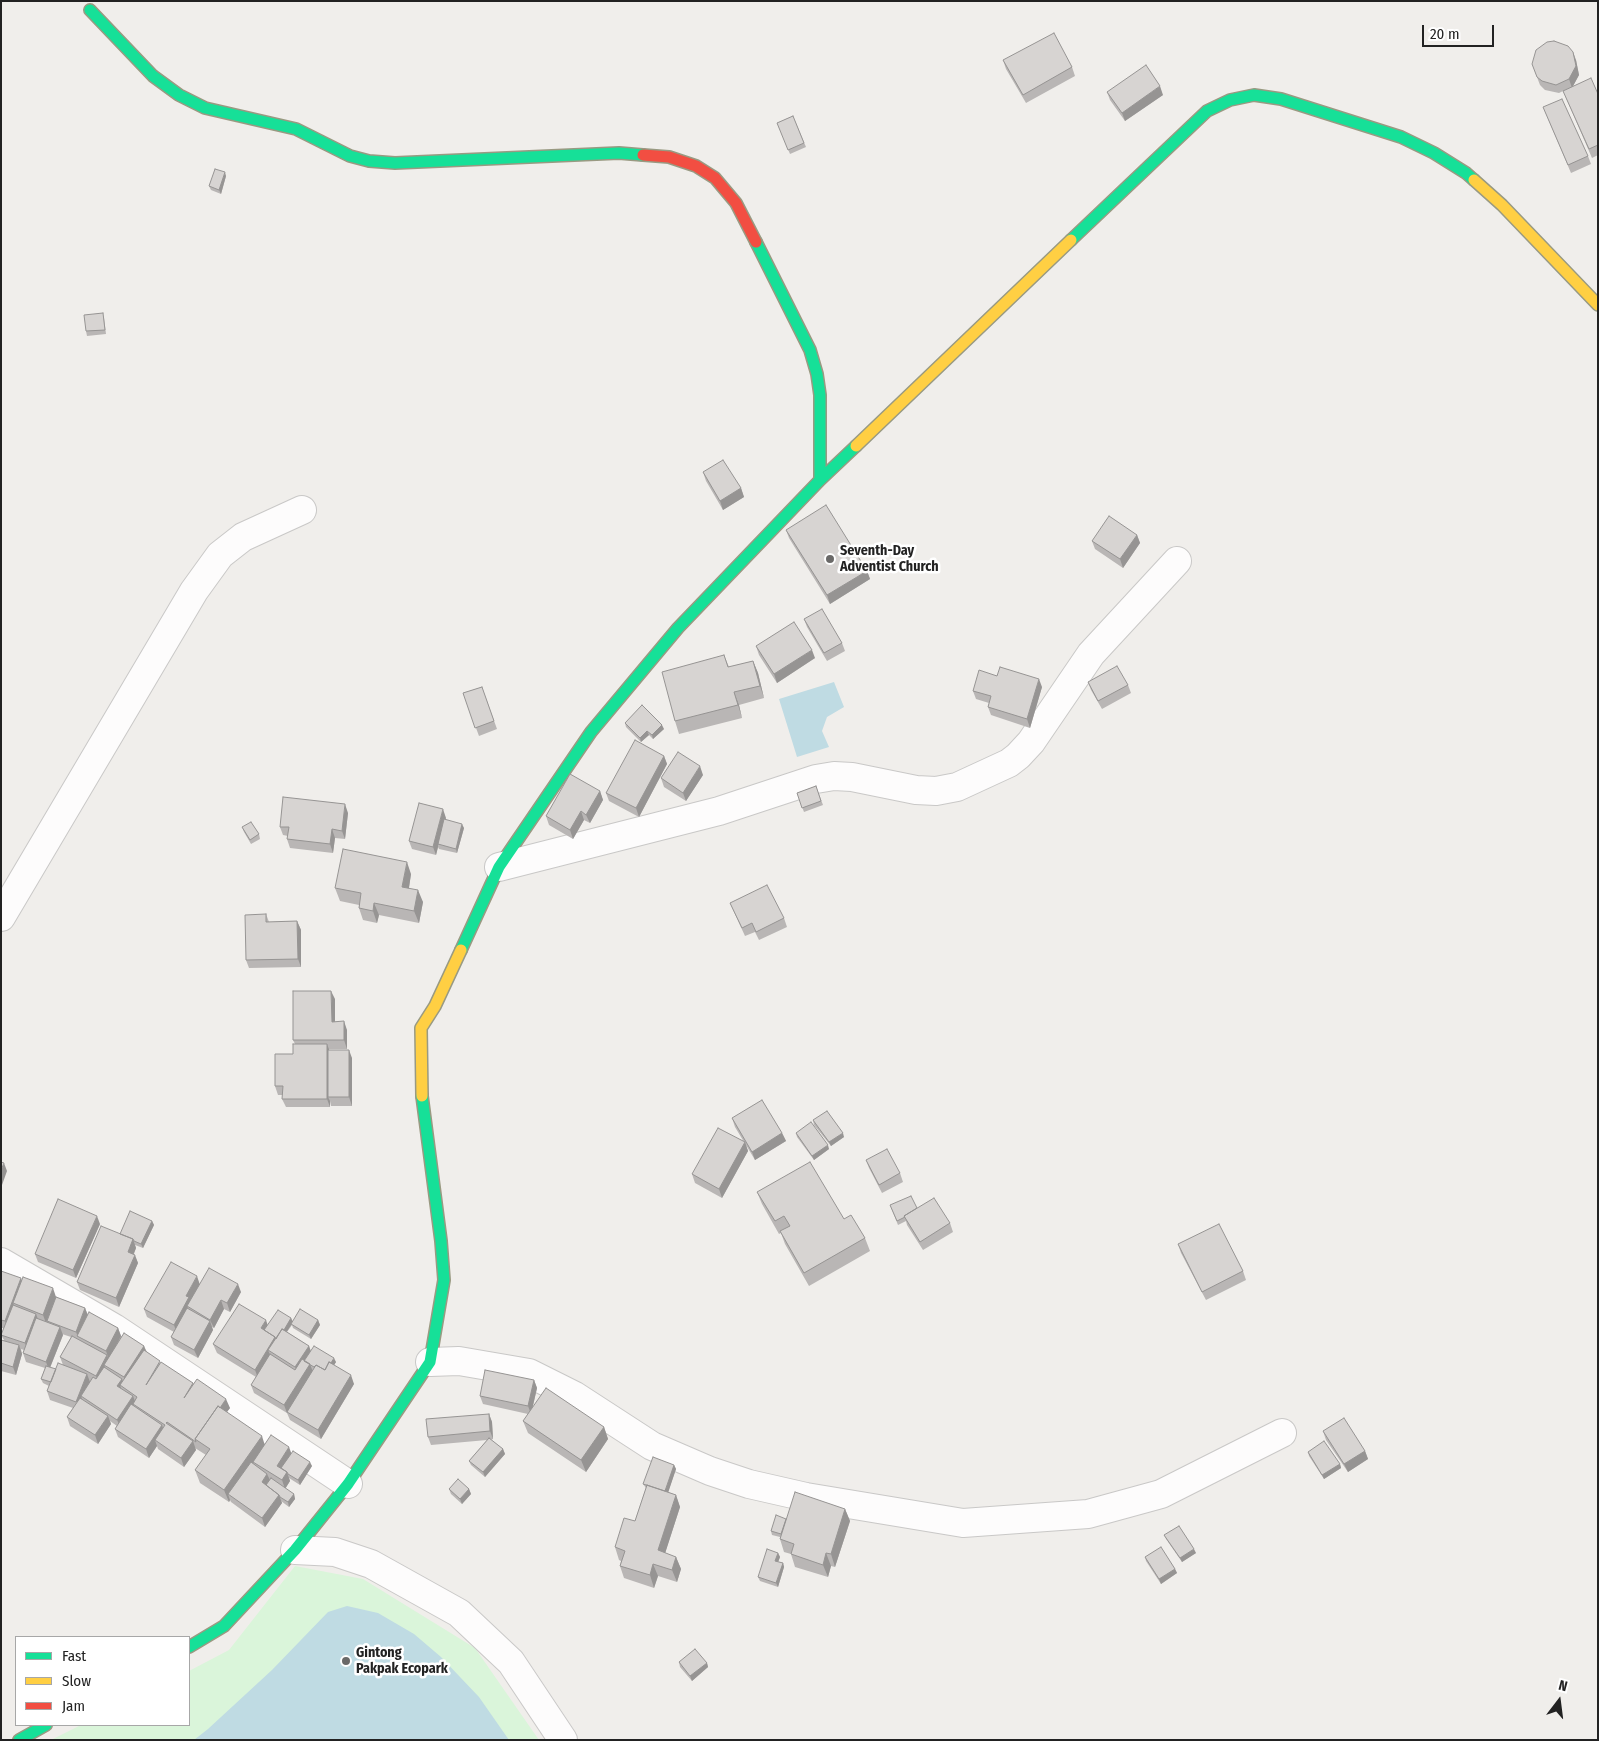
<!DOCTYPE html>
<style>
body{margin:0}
#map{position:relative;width:1599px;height:1741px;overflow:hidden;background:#f0eeeb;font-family:"Fira Sans Condensed",sans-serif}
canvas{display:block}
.frame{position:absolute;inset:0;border:2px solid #222;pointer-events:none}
.legend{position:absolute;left:15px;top:1636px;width:175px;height:90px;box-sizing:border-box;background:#fff;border:1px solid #a7a7a7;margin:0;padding:6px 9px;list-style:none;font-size:15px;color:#222}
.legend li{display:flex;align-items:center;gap:10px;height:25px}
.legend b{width:25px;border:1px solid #a7a7a7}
.north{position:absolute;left:1534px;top:1676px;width:50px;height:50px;-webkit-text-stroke:4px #fff;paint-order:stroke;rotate:15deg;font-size:14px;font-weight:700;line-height:20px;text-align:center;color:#222}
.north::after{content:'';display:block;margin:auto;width:18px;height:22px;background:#222;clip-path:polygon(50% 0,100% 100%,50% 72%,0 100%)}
.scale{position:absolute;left:1422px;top:25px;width:72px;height:22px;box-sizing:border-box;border:2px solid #222;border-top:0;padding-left:6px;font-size:15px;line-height:18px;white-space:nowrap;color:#222;-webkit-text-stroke:4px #fff;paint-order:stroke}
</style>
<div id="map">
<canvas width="1599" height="1741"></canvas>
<div class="frame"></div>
<ul class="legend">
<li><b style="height:6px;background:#16e098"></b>Fast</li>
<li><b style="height:6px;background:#ffcf43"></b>Slow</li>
<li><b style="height:6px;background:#f24e42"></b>Jam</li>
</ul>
<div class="north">N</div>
<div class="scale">20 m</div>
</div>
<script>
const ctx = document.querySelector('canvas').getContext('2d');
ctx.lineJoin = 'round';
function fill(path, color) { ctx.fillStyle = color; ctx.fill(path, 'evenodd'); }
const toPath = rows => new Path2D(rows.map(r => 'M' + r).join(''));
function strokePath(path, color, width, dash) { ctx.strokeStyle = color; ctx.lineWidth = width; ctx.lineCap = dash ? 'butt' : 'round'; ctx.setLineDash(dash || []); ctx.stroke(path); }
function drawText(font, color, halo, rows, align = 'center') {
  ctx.font = font + ' "Fira Sans Condensed",sans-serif'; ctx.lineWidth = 5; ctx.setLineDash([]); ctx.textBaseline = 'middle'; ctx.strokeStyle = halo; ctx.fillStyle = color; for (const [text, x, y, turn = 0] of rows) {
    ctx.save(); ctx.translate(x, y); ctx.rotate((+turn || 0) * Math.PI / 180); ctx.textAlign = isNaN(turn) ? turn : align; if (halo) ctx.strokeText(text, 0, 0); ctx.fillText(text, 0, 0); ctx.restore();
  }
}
const park = toPath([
 [295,1566,363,1579,475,1648,539,1740,51,1740,81,1725,189,1725,189,1671,229,1650]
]);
const water = toPath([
 [834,682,844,707,827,717,822,731,829,747,797,757,779,699],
 [347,1606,378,1613,414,1634,441,1657,479,1697,509,1740,194,1740,208,1729,272,1670,328,1612]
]);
const street = toPath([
 [499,867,719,811,816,779,834,776,852,777,916,790,936,791,957,787,1009,763,1018,756,1031,742,1091,654,1177,561],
 [1,917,194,591,220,555,243,537,302,510],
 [1,1262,114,1328,348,1484],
 [430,1362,459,1361,529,1373,575,1396,652,1446,710,1471,749,1484,806,1497,963,1523,1088,1514,1161,1494,1282,1433],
 [295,1550,335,1552,371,1564,459,1613,511,1662,563,1740]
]);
const fast = toPath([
 [90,10,153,76,179,95,205,108,296,129,350,156,369,161,395,163,619,153,643,155],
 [1071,240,1207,111,1230,100,1254,95,1281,99,1401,137,1434,153,1466,173,1474,180],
 [756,242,810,350,817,374,820,395,820,480],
 [461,950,499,867,591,732,678,628,820,480,856,446],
 [189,1647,224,1626,295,1550,348,1484,430,1362,444,1280,441,1241,422,1096],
 [19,1740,46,1725]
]);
const slow = toPath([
 [1474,180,1502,205,1598,305],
 [856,446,1071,240],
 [422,1096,421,1028,435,1006,461,950]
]);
const jam = toPath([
 [643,155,669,157,696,166,715,178,736,203,756,242]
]);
const wall = toPath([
 [1003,60,1072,67,1075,76,1026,103,1006,69],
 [1576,60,1579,75,1573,86,1598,94,1598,155,1592,158,1563,91,1559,93,1545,90,1540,85,1532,64],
 [1107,92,1163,95,1125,121,1110,100],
 [1543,107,1588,156,1591,164,1571,173],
 [793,116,806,147,790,154,777,123],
 [226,176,221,194,211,190,209,186],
 [104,318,106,334,87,336,86,331],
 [703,472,741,488,744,497,723,510,706,481],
 [786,530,867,571,870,579,830,604,789,538],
 [1137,535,1140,543,1123,568,1095,549,1092,541],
 [804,619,842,643,845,651,827,661,807,627],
 [756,646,815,658,777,683,759,655],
 [724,655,729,667,753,661,758,673,764,698,739,705,742,718,679,734,675,721],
 [997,676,1042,687,1030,728,991,715,988,707,989,703,976,699,973,691],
 [1088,682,1128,685,1131,693,1102,709,1091,690],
 [482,687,497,729,479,736,463,693],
 [625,723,664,729,653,739,649,735,641,742,626,727],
 [664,756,667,764,639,817,609,801,606,793],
 [703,775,686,801,664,787,661,778],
 [816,786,823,805,804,812,797,793],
 [600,791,603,800,590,823,584,820,573,839,549,825,546,816],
 [348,813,345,839,335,838,333,853,290,848,287,839,288,836,283,835,280,827],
 [446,818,445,819,464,828,457,853,439,849,438,847,436,855,412,849,409,841],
 [242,827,259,834,260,839,251,844,244,832],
 [411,874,409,888,423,902,419,923,379,915,377,923,363,920,359,908,359,905,340,901,335,888],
 [730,903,784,918,787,927,759,940,755,932,745,936,734,912],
 [266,914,269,922,297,921,301,930,301,967,249,968,246,960],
 [335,999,335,1022,347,1030,347,1049,328,1049,329,1050,352,1058,352,1106,331,1106,330,1101,330,1107,286,1107,282,1099,283,1095,278,1095,275,1086,293,1054,295,1044,293,1040],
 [732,1118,782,1133,786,1141,755,1160,746,1145,748,1151,722,1198,695,1183,692,1174,744,1142,735,1127],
 [813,1120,844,1137,831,1146,814,1125],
 [796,1133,829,1149,814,1160,797,1137],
 [866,1160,900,1173,903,1182,882,1193,869,1168],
 [757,1192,844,1219,865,1238,870,1251,809,1286,785,1244,781,1233,779,1234,762,1204],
 [890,1205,917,1208,950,1223,953,1232,923,1250,907,1225,906,1221,898,1225],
 [152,1221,154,1225,143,1248,135,1245,136,1248,134,1254,138,1263,119,1307,80,1290,77,1282,120,1234],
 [100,1224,76,1278,38,1262,35,1254],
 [1178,1244,1243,1271,1246,1280,1206,1300,1181,1253],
 [1,1271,56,1297,85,1308,88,1315,118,1328,121,1336,144,1346,147,1352,160,1363,193,1383,194,1384,230,1408,226,1412,265,1444,291,1453,312,1466,300,1485,289,1478,290,1481,285,1489,294,1494,295,1499,289,1507,281,1501,282,1503,265,1527,231,1502,230,1500,229,1502,200,1483,195,1470,206,1455,195,1448,196,1450,184,1467,158,1449,157,1446,149,1458,118,1437,115,1429,117,1426,110,1421,111,1424,98,1444,70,1426,67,1417,73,1408,50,1400,47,1391,49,1386,43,1383,41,1379,45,1368,26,1362,23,1353,24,1350,21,1349,22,1354,16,1375,1,1371,1,1340,4,1340,1,1335,4,1328,1,1328],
 [62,1334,71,1337,60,1357,63,1365,56,1369,50,1368,63,1335],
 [200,1284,241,1292,230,1312,224,1309,214,1328,212,1327,213,1330,198,1358,174,1345,171,1337,174,1332,147,1317,144,1309],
 [291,1318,292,1321,318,1320,320,1325,311,1339,293,1328,292,1325,287,1332,309,1346,310,1351,336,1362,334,1365,354,1384,321,1439,290,1420,287,1413,254,1393,251,1385,256,1377,217,1353,213,1344,268,1325],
 [534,1380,537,1388,533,1406,604,1427,608,1439,586,1472,528,1433,523,1421,528,1414,483,1404,480,1396],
 [489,1414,492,1422,493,1439,491,1440,503,1449,505,1454,485,1477,471,1465,469,1461,487,1440,431,1445,428,1437],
 [1323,1431,1365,1451,1368,1459,1348,1472,1326,1440],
 [1308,1452,1340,1464,1341,1468,1324,1479,1309,1456],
 [674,1465,676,1469,668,1492,676,1495,680,1507,665,1553,676,1557,681,1569,677,1582,658,1576,654,1588,624,1578,620,1566,621,1561,619,1560,615,1547,635,1521,646,1488,643,1484],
 [449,1489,469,1489,471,1494,462,1504,451,1494],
 [845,1509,850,1521,835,1567,831,1566,828,1577,795,1567,791,1554,784,1552,780,1539,780,1537,772,1535,771,1531,786,1519],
 [1164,1535,1196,1553,1182,1562,1166,1539],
 [778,1553,780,1557,778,1562,783,1563,784,1567,778,1587,760,1581,758,1577],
 [1145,1557,1175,1569,1177,1573,1161,1584,1146,1561],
 [679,1662,707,1663,708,1667,692,1681,680,1667]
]);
const shadedWall = toPath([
 [1573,52,1576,60,1579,75,1572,88,1569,79],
 [1160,86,1163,95,1125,121,1122,113],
 [225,172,226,176,221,194,219,190],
 [741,488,744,497,723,510,720,501],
 [1137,535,1140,543,1123,568,1120,559],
 [867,571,870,579,830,604,827,595],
 [812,650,815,658,777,683,774,674],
 [753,661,758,673,764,698,760,686],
 [1039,679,1042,687,1030,728,1027,719],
 [734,692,739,705,742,718],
 [662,725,664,729,653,739,652,735],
 [647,731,649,735,641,742,640,738],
 [664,756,667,764,639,817,636,808],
 [700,766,703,775,686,801,683,793],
 [600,791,603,800,590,823,586,815],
 [345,804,348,813,345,839,342,831],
 [443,809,446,818,439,845,438,844,438,847,436,855,433,847],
 [581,811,584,820,573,839,570,830],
 [462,824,464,828,457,853,456,849],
 [332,829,335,838,333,853,330,844],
 [407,862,411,874,407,900,402,887],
 [418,890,423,902,419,923,414,911],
 [374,903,379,915,377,923,373,911],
 [297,921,301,930,301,967,298,959],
 [331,991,335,999,335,1030,332,1022],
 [344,1021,347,1030,347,1049,344,1040],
 [327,1044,330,1052,328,1097,330,1101,330,1107,327,1099],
 [349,1050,352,1058,352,1106,349,1097],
 [782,1133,786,1141,755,1160,752,1152],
 [843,1133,844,1137,831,1146,829,1142],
 [745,1142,748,1151,722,1198,719,1189],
 [828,1145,829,1149,814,1160,812,1156],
 [4,1163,7,1171,2,1185,1,1170],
 [97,1216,100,1224,76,1278,73,1270],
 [152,1221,154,1225,143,1248,141,1244],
 [133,1239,136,1248,131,1260,128,1252],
 [135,1255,138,1263,119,1307,116,1298],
 [197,1276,200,1285,187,1306,189,1312,177,1334,174,1325,186,1296],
 [21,1278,24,1287,13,1303,15,1310,8,1330,5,1321],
 [238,1284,241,1292,230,1312,227,1303],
 [53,1288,56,1297,46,1323,43,1315],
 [221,1300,224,1309,214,1328,210,1320],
 [85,1308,88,1316,78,1337,76,1332],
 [36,1314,39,1322,28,1352,25,1343],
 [291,1318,293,1322,279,1344,277,1340],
 [266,1320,269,1329,266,1333,261,1328],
 [318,1320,320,1325,311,1339,309,1335],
 [210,1321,213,1330,198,1358,194,1350],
 [60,1327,63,1335,49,1370,46,1362],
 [118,1328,121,1336,109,1360,106,1351],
 [275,1337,278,1345,268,1350,271,1357,258,1378,255,1370],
 [19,1345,22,1354,16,1375,13,1367],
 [144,1346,147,1354,127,1386,124,1377],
 [309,1346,312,1354,298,1375,295,1367],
 [107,1355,110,1363,104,1365,106,1370,99,1384,96,1376],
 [334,1358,336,1362,327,1377,325,1373],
 [310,1364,313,1372,287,1413,284,1405],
 [87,1374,90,1382,81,1396,83,1402,76,1402],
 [351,1375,354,1384,321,1439,318,1430],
 [122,1379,125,1387,120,1385,122,1391,117,1386],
 [534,1380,537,1388,531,1414,528,1406],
 [133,1396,136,1404,133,1404,134,1408,121,1428,117,1420],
 [226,1399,230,1408,204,1444,198,1440],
 [489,1414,492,1422,493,1439,490,1431],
 [108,1416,111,1424,98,1444,95,1435],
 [162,1425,165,1434,155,1440,157,1446,149,1458,146,1449],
 [604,1427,608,1439,586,1472,581,1460],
 [262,1436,266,1449,253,1462,254,1466,228,1494,230,1500,229,1502,224,1490],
 [193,1441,196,1450,184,1467,181,1458],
 [289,1447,292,1455,283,1471,277,1466],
 [503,1449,505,1454,485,1477,483,1472],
 [1365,1451,1368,1459,1348,1472,1344,1464],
 [310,1462,312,1466,300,1485,298,1480],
 [1340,1464,1341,1468,1324,1479,1322,1475],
 [674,1465,676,1469,667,1496,665,1491],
 [287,1472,290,1481,285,1489,282,1480],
 [267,1474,271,1482,267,1487,262,1482],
 [469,1489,471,1494,462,1504,460,1499],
 [294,1494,295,1499,289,1507,288,1502],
 [279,1495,282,1503,265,1527,262,1518],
 [676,1495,680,1507,662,1563,658,1550],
 [845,1509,850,1521,835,1567,831,1554],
 [1194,1549,1196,1553,1182,1562,1180,1558],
 [778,1553,780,1557,777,1565,775,1561],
 [826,1553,831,1566,828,1577,823,1565],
 [676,1557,681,1569,677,1582,672,1570],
 [783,1563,784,1567,778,1587,776,1583],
 [653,1564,658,1576,654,1588,650,1575],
 [1175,1569,1177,1573,1161,1584,1159,1579],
 [707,1663,708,1667,692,1681,690,1676]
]);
const building = toPath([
 [1054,33,1072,67,1023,95,1003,60,1054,33],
 [1554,41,1568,46,1573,52,1576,66,1569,79,1556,85,1542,81,1537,77,1532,64,1536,50,1547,42,1554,41],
 [1146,65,1160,86,1122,113,1107,92,1146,65],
 [1591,78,1598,94,1598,145,1589,149,1563,91,1591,78],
 [1562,99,1588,156,1568,165,1543,107,1562,99],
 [793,116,804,143,788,150,777,123,793,116],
 [215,169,225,172,219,190,209,186,215,169],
 [103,313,105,330,86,331,84,315,103,313],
 [723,460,741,488,720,501,703,472,723,460],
 [826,505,867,571,827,595,786,530,826,505],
 [1109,516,1137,535,1120,559,1092,541,1109,516],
 [822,609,842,643,824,653,804,619,822,609],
 [794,622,812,650,774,674,756,646,794,622],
 [724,655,728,667,753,661,760,686,734,692,738,705,675,721,662,672,724,655],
 [1117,666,1128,685,1098,701,1088,682,1117,666],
 [1000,667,1039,679,1027,719,988,707,991,696,973,691,979,670,997,676,1000,667],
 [482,687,494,721,475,728,463,693,482,687],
 [642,705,662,725,652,735,647,731,640,738,625,723,642,705],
 [635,740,664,756,636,808,606,793,635,740],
 [678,752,700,766,683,793,661,778,678,752],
 [570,774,600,791,586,815,581,811,570,830,546,816,570,774],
 [816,786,821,801,802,808,797,793,816,786],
 [283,797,345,804,342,831,332,829,330,844,287,839,289,827,280,827,283,797],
 [419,803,443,809,433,847,409,841,419,803],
 [444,819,462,824,456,849,438,844,444,819],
 [251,822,259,834,250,840,242,827,251,822],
 [343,849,407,862,402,887,418,890,414,911,374,903,373,911,359,908,361,893,335,888,343,849],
 [767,885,784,918,756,932,752,923,742,928,730,903,767,885],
 [266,914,266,922,297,921,298,959,246,960,245,915,266,914],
 [293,991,331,991,332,1022,344,1021,344,1040,293,1040,293,991],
 [293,1044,327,1044,327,1099,282,1099,283,1086,275,1086,275,1054,293,1054,293,1044],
 [328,1050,349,1050,349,1097,328,1097,328,1050],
 [762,1100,782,1133,752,1152,732,1118,762,1100],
 [827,1111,843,1133,829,1142,813,1120,827,1111],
 [811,1122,828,1145,812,1156,796,1133,811,1122],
 [718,1128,745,1142,719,1189,692,1174,718,1128],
 [887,1149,900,1173,879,1185,866,1160,887,1149],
 [1,1162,4,1163,1,1170,1,1162],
 [810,1162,844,1219,851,1215,865,1238,804,1273,780,1231,790,1226,784,1216,775,1221,757,1192,810,1162],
 [911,1196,917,1208,904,1216,905,1217,897,1221,890,1205,911,1196],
 [934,1198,950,1223,920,1242,904,1216,934,1198],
 [58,1199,97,1216,73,1270,35,1254,58,1199],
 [130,1211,152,1221,141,1244,134,1241,133,1239,120,1234,130,1211],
 [1219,1224,1243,1271,1202,1292,1178,1244,1219,1224],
 [101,1226,133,1239,128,1252,135,1255,116,1298,77,1282,101,1226],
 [171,1262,197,1276,186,1296,189,1297,174,1325,144,1309,171,1262],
 [209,1268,238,1284,227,1303,221,1300,210,1320,187,1306,209,1268],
 [1,1271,21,1278,5,1321,1,1320,1,1271],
 [23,1277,53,1288,43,1315,13,1303,23,1277],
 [56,1297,85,1308,76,1332,47,1321,56,1297],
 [239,1304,266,1320,261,1328,275,1337,255,1370,213,1344,239,1304],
 [13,1305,36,1314,25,1343,1,1335,13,1305],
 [187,1308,210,1321,194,1350,171,1337,187,1308],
 [300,1309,318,1320,309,1335,291,1324,300,1309],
 [278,1310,291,1318,284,1330,282,1329,276,1339,275,1337,264,1330,278,1310],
 [89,1312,118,1328,106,1351,77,1336,89,1312],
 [36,1318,60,1327,46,1362,23,1353,36,1318],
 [282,1329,309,1346,295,1367,268,1350,282,1329],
 [124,1333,144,1346,124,1377,104,1365,124,1333],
 [72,1336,107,1355,96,1376,60,1357,72,1336],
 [1,1340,19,1345,13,1367,1,1363,1,1340],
 [314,1346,334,1358,331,1363,329,1362,325,1370,316,1365,314,1367,304,1361,314,1346],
 [144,1350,160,1361,146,1385,161,1362,193,1383,184,1398,197,1379,226,1399,220,1408,218,1406,195,1439,196,1442,167,1422,166,1423,193,1441,181,1458,155,1440,165,1425,133,1404,137,1397,120,1385,144,1350],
 [270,1354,295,1370,302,1359,310,1364,284,1405,251,1385,270,1354],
 [329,1362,351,1375,318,1430,287,1412,316,1365,325,1370,329,1362],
 [58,1363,87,1374,76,1402,47,1391,58,1363],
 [46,1366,56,1369,51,1382,41,1379,46,1366],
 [104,1367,122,1379,117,1386,133,1396,117,1420,81,1396,93,1377,96,1379,104,1367],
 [485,1370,534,1380,528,1406,480,1396,485,1370],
 [546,1388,604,1427,581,1460,523,1421,546,1388],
 [80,1398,108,1416,95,1435,67,1417,80,1398],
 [131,1404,162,1425,146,1449,115,1429,131,1404],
 [218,1406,262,1436,224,1490,195,1470,210,1449,195,1439,218,1406],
 [489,1414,490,1431,428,1437,426,1419,489,1414],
 [1344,1418,1365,1451,1344,1464,1323,1431,1344,1418],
 [271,1435,289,1447,277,1466,287,1472,282,1480,253,1462,271,1435],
 [489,1438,503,1449,483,1472,469,1461,489,1438],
 [1324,1441,1340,1464,1322,1475,1308,1452,1324,1441],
 [293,1451,310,1462,298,1480,288,1474,287,1472,281,1468,293,1451],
 [653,1457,674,1465,665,1491,643,1484,653,1457],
 [251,1462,267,1474,262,1482,279,1495,262,1518,228,1494,251,1462],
 [271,1478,294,1494,288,1502,280,1497,279,1495,266,1485,271,1478],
 [458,1479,469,1489,460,1499,449,1489,458,1479],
 [647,1485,676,1495,658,1550,676,1557,672,1570,653,1564,650,1575,620,1566,625,1551,615,1547,624,1518,635,1521,647,1485],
 [795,1492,845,1509,831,1554,826,1553,823,1565,791,1554,794,1544,780,1539,795,1492],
 [776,1515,786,1519,781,1534,771,1531,776,1515],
 [1179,1526,1194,1549,1180,1558,1164,1535,1179,1526],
 [1161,1547,1175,1569,1159,1579,1145,1557,1161,1547],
 [767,1549,778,1553,775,1561,783,1563,776,1583,758,1577,767,1549],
 [695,1649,707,1663,690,1676,679,1662,695,1649]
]);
const markers = [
 [830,559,5,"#6a6968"],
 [346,1661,5,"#6a6968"]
];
const poiNames = [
 ["Seventh-Day",840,551],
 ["Adventist Church",840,567],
 ["Gintong",356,1653],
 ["Pakpak Ecopark",356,1669]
];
fill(park, '#daf5da');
fill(water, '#bfdbe3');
strokePath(street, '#c9c8c7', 30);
strokePath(fast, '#999a82', 14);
strokePath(slow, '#999a82', 14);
strokePath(jam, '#999a82', 14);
strokePath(street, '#fdfcfc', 28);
strokePath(fast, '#16e098', 11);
strokePath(slow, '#ffcf43', 11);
strokePath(jam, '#f24e42', 11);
fill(wall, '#b9b6b5');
fill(shadedWall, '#969493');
fill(building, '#d7d4d2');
strokePath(building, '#969493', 1);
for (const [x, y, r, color] of markers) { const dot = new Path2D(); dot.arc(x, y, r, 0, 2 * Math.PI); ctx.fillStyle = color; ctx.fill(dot); strokePath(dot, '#fff', 2); }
drawText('bold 14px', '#222', '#fff', poiNames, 'left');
</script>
